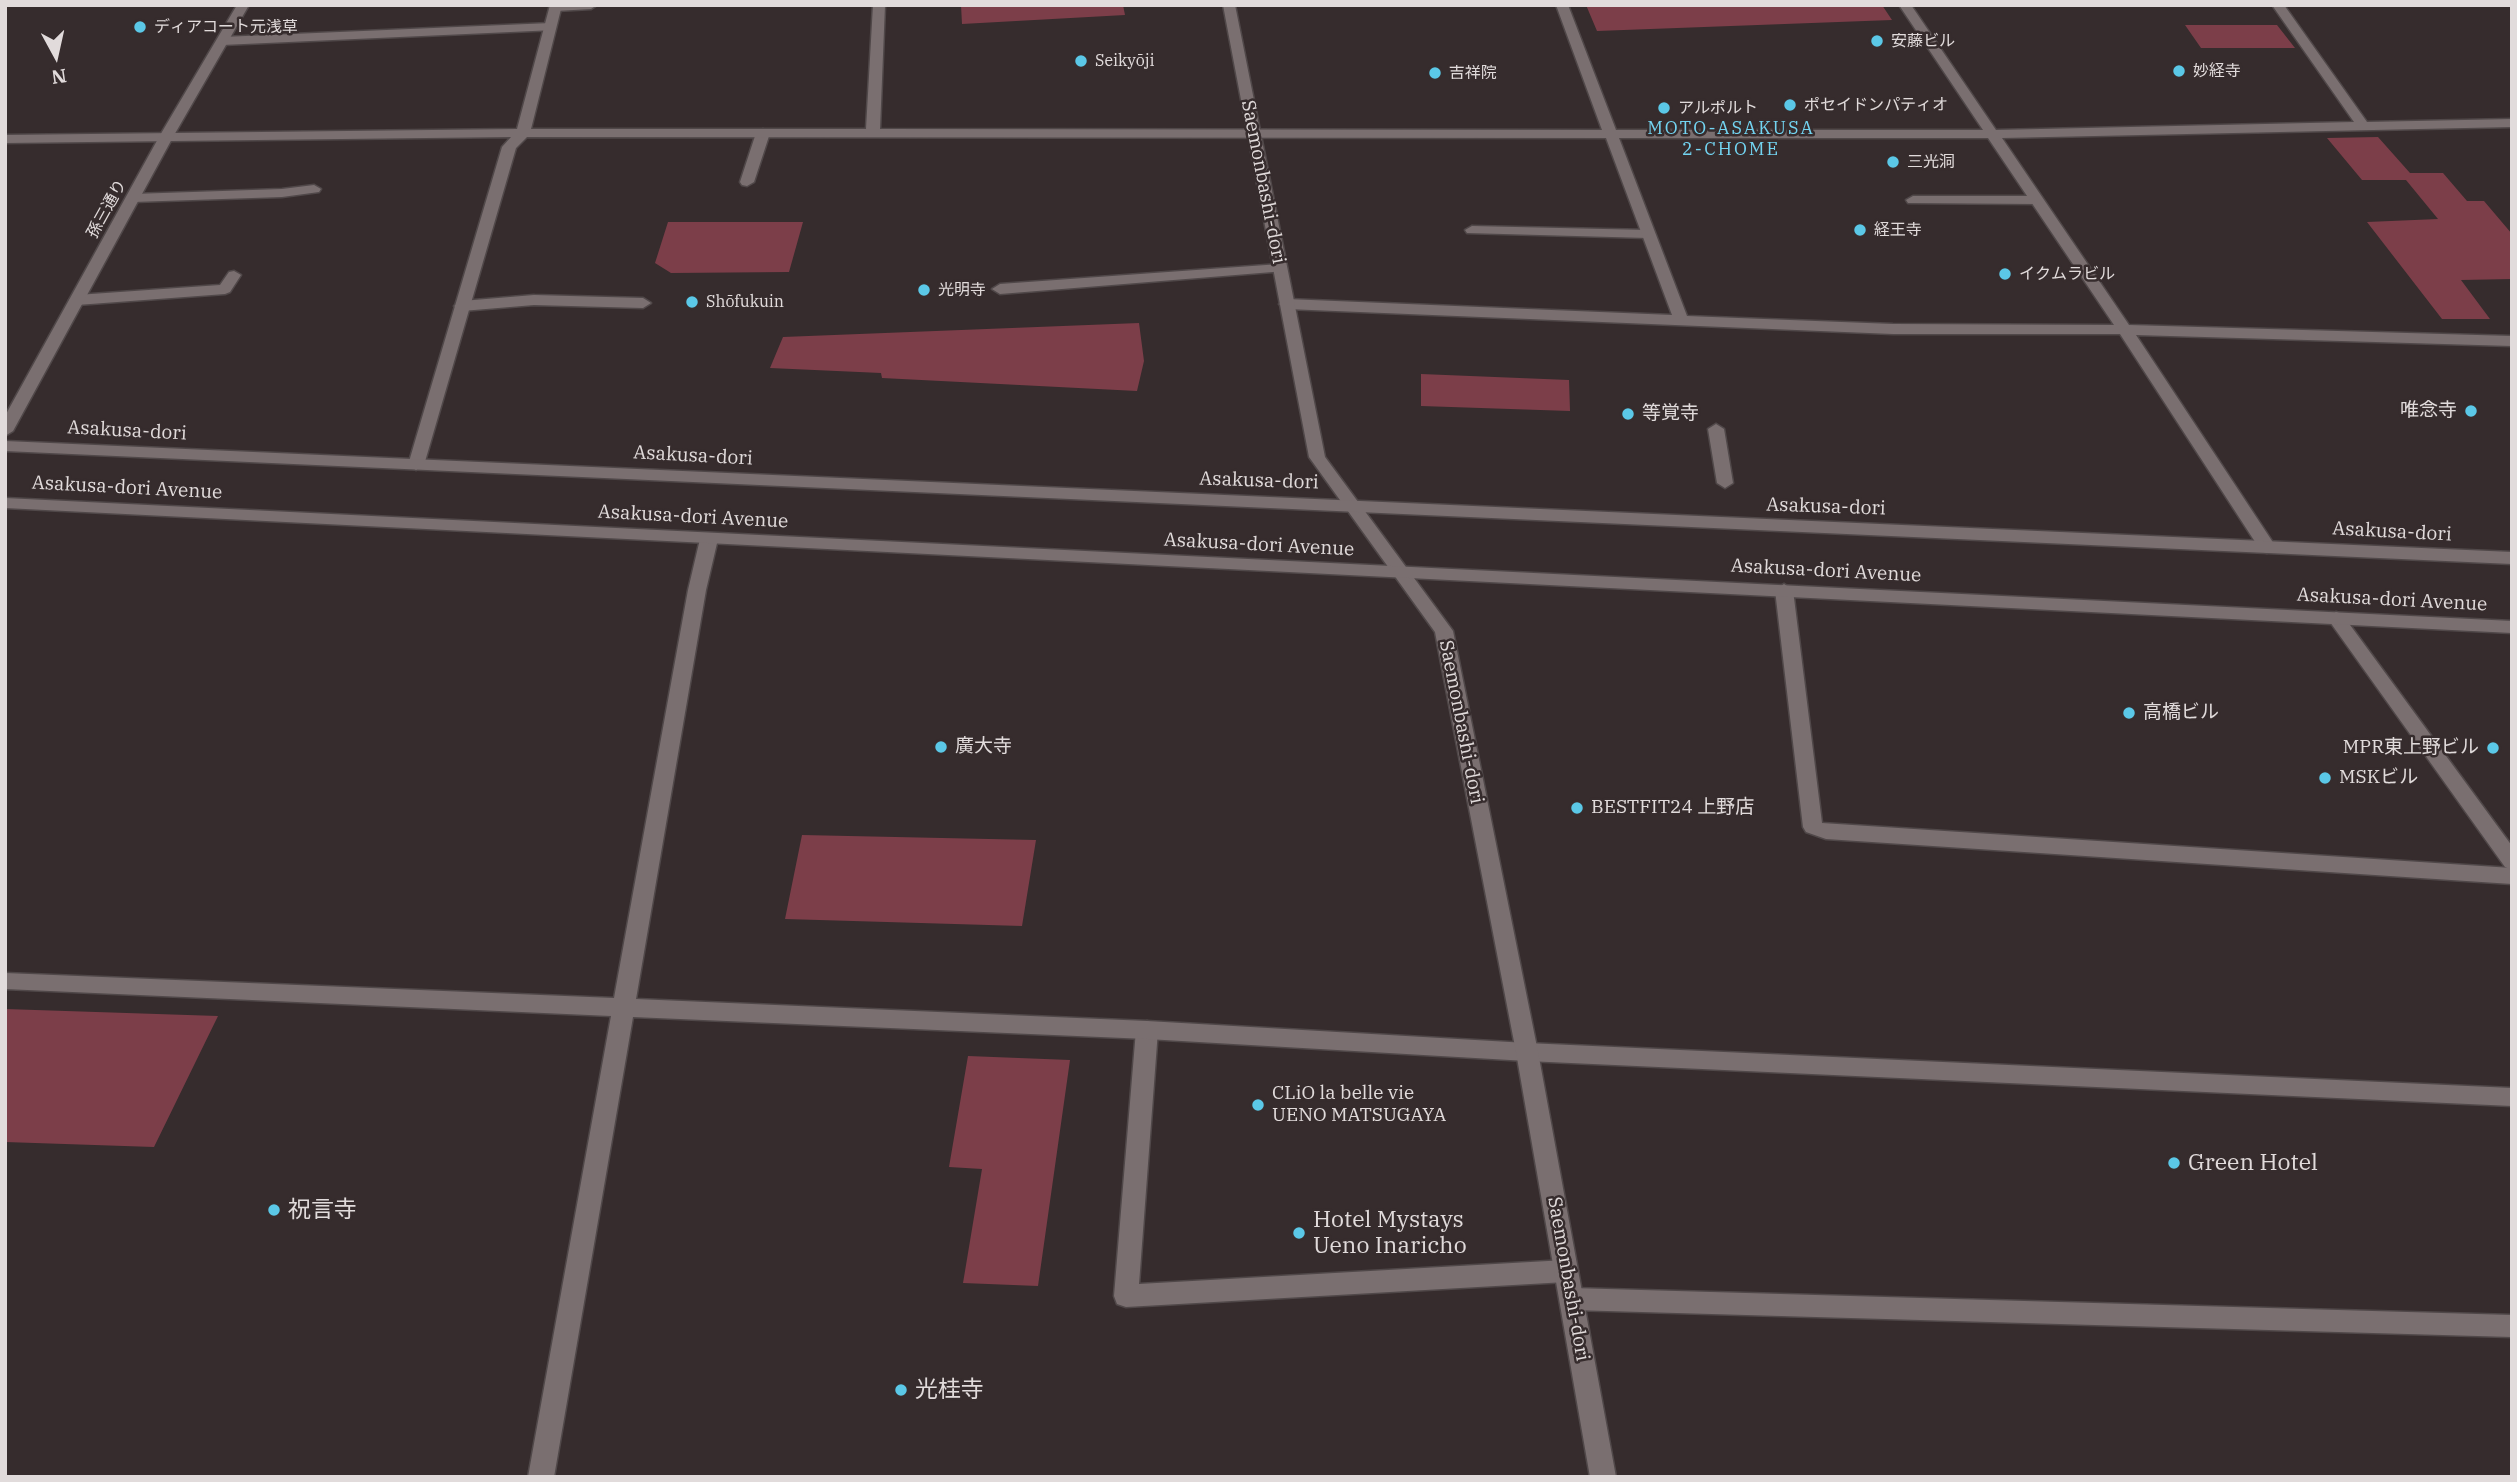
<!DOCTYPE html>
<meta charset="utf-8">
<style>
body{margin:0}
#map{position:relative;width:2517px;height:1482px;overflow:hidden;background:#362c2d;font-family:"IBM Plex Serif",serif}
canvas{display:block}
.frame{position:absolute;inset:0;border:7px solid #e1dbdb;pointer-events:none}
.north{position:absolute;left:21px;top:21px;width:70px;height:70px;-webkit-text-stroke:5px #362c2d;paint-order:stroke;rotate:172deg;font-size:19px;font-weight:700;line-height:28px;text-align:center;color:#e1dbdb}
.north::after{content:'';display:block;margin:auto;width:24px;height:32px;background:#e1dbdb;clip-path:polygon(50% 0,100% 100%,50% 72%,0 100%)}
</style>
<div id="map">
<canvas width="2517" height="1482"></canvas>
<div class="frame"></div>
<div class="north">N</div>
</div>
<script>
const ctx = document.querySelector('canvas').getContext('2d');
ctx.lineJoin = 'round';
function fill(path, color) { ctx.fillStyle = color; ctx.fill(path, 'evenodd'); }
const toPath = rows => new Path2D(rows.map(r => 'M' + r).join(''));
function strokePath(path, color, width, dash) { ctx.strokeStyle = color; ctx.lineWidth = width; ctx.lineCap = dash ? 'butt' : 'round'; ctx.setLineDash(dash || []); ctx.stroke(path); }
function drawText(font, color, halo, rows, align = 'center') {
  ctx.font = font + ' "IBM Plex Serif","Noto Sans JP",serif'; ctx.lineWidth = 5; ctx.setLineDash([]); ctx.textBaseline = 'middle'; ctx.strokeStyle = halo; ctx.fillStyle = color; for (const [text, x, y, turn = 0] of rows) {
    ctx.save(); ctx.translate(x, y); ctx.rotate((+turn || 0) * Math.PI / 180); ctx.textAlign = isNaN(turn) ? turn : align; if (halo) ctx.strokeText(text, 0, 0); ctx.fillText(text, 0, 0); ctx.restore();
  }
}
const green = toPath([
 [961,5,1123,5,1125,15,962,24],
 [1586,5,1882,5,1892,20,1597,31],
 [2185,25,2277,25,2295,48,2201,48],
 [2378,137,2410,173,2443,173,2467,201,2484,201,2512,234,2512,279,2461,280,2490,319,2442,319,2367,222,2438,219,2406,180,2362,180,2327,138],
 [668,222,803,222,789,272,671,273,655,263],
 [1139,323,1144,361,1137,391,882,378,881,373,770,368,783,337],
 [1421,374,1569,380,1570,411,1421,406],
 [802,835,1036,840,1022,926,785,919],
 [5,1009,218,1016,154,1147,5,1142],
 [968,1056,1070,1060,1038,1286,963,1283,982,1169,949,1167]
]);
const service = toPath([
 [551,5,597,5,591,9,556,11,552,10,551,5],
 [551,23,555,24,555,30,222,45,216,41,222,37,551,23],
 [763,129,770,133,754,182,747,186,742,185,740,182,756,133,763,129],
 [314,185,321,189,319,192,282,197,133,202,126,198,133,194,282,189,314,185],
 [1913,196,2035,196,2042,200,2035,204,1908,203,1906,200,1913,196],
 [1472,226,1648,230,1655,234,1648,238,1467,233,1465,230,1472,226],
 [1280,264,1285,265,1287,268,1285,271,1000,294,992,289,1000,284,1280,264],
 [234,271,241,275,230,292,225,294,77,305,69,300,77,295,220,285,229,272,234,271],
 [534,295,643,298,651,303,643,308,534,305,462,311,454,306,462,301,534,295],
 [1716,424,1724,429,1733,483,1725,488,1717,483,1708,429,1716,424],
 [1784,584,1793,590,1822,823,2512,868,2512,884,1826,839,1806,832,1803,827,1775,590,1784,584],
 [1147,1021,1155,1024,1158,1030,1139,1284,1566,1260,1575,1263,1578,1271,1575,1279,1566,1282,1126,1307,1117,1304,1114,1296,1136,1030,1139,1024,1147,1021],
 [1572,1288,2512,1315,2512,1337,1572,1310,1563,1307,1560,1299,1563,1291,1572,1288]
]);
const minor = toPath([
 [550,5,562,5,531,129,866,129,873,5,885,5,880,129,1602,130,1556,5,1568,5,1616,130,1983,130,1899,5,1911,5,1996,130,2354,122,2272,5,2284,5,2367,122,2512,119,2512,127,2002,138,2129,325,2512,336,2512,346,2136,335,2276,547,2267,553,2261,551,2120,334,1893,334,1287,309,1279,304,1287,299,1672,315,1606,138,527,137,516,148,424,465,416,470,408,465,502,147,511,137,5,143,5,135,517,129,550,5],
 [1619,138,1988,138,2114,325,1893,324,1687,316,1619,138],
 [709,533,718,539,706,590,636,999,1147,1021,1527,1043,2512,1088,2512,1106,1527,1061,1147,1039,633,1017,554,1477,528,1477,611,1016,5,989,5,973,614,998,688,590,700,539,709,533],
 [2336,612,2342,614,2512,846,2512,870,2505,867,2330,622,2327,618,2336,612]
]);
const tertiary = toPath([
 [237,5,249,5,173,137,13,431,5,436,5,416,159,137,237,5],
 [1223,5,1235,5,1325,457,1453,631,1538,1052,1616,1477,1590,1477,1516,1052,1435,632,1309,457,1223,5]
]);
const secondary = toPath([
 [5,441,2512,552,2512,564,5,451,5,441],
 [5,498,2512,621,2512,633,5,508,5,498]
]);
const markers = [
 [140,27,7,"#5bc8e7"],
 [1877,41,7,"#5bc8e7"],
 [1081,61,7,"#5bc8e7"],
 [2179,71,7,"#5bc8e7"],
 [1435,73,7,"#5bc8e7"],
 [1790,105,7,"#5bc8e7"],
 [1664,108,7,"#5bc8e7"],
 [1893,162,7,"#5bc8e7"],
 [1860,230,7,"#5bc8e7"],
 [2005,274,7,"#5bc8e7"],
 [924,290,7,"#5bc8e7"],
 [692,302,7,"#5bc8e7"],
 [2471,411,7,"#5bc8e7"],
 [1628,414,7,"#5bc8e7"],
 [2129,713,7,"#5bc8e7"],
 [941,747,7,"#5bc8e7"],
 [2493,748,7,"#5bc8e7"],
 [2325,778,7,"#5bc8e7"],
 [1577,808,7,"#5bc8e7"],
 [1258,1105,7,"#5bc8e7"],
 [2174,1163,7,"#5bc8e7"],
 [274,1210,7,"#5bc8e7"],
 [1299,1233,7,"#5bc8e7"],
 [901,1390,7,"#5bc8e7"]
];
const farPoinames = [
 ["ディアコート元浅草",154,27],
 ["安藤ビル",1891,41],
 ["Seikyōji",1095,61],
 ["妙経寺",2193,71],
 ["吉祥院",1449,73],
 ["ポセイドンパティオ",1804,105],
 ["アルポルト",1678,108],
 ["三光洞",1907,162],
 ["経王寺",1874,230],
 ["イクムラビル",2019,274],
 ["光明寺",938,290],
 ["Shōfukuin",706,302]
];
const farStreetnames = [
 ["孫三通り",107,209,-61]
];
const farNeighbourhoodnames = [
 ["MOTO-ASAKUSA",1731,129],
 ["2-CHOME",1731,150]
];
const streetNames = [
 ["Saemonbashi-dori",1263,182,79],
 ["Asakusa-dori",127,431,3],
 ["Asakusa-dori",693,456,3],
 ["Asakusa-dori",1259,481,2],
 ["Asakusa-dori Avenue",127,488,3],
 ["Asakusa-dori",1826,507,2],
 ["Asakusa-dori Avenue",693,517,3],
 ["Asakusa-dori",2392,532,3],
 ["Asakusa-dori Avenue",1259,545,3],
 ["Asakusa-dori Avenue",1826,571,3],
 ["Asakusa-dori Avenue",2392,600,3],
 ["Saemonbashi-dori",1461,722,79],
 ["Saemonbashi-dori",1568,1279,80]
];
const poiNames = [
 ["唯念寺",2457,411,"right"],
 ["等覚寺",1642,414],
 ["高橋ビル",2143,713],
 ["廣大寺",955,747],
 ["MPR東上野ビル",2479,748,"right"],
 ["MSKビル",2339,778],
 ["BESTFIT24 上野店",1591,808],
 ["CLiO la belle vie",1272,1094],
 ["UENO MATSUGAYA",1272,1116]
];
const nearPoinames = [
 ["Green Hotel",2188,1163],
 ["祝言寺",288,1210],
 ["Hotel Mystays",1313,1220],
 ["Ueno Inaricho",1313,1246],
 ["光桂寺",915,1390]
];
fill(green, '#7c3e49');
strokePath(service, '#504849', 3);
strokePath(minor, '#504849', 3);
strokePath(tertiary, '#504849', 3);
strokePath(secondary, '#504849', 3);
fill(service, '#7a6f70');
fill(minor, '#7a6f70');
fill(tertiary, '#7a6f70');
fill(secondary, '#7a6f70');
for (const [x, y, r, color] of markers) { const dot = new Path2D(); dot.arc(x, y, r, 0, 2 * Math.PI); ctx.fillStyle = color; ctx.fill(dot); strokePath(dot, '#362c2d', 2.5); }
drawText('16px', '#e1dbdb', '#362c2d', farPoinames, 'left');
drawText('16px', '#e1dbdb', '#362c2d', farStreetnames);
ctx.letterSpacing = '2px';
drawText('18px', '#73d4f1', '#362c2d', farNeighbourhoodnames);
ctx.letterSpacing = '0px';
drawText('19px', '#e1dbdb', '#362c2d', streetNames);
drawText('19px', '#e1dbdb', '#362c2d', poiNames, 'left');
drawText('23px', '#e1dbdb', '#362c2d', nearPoinames, 'left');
</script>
